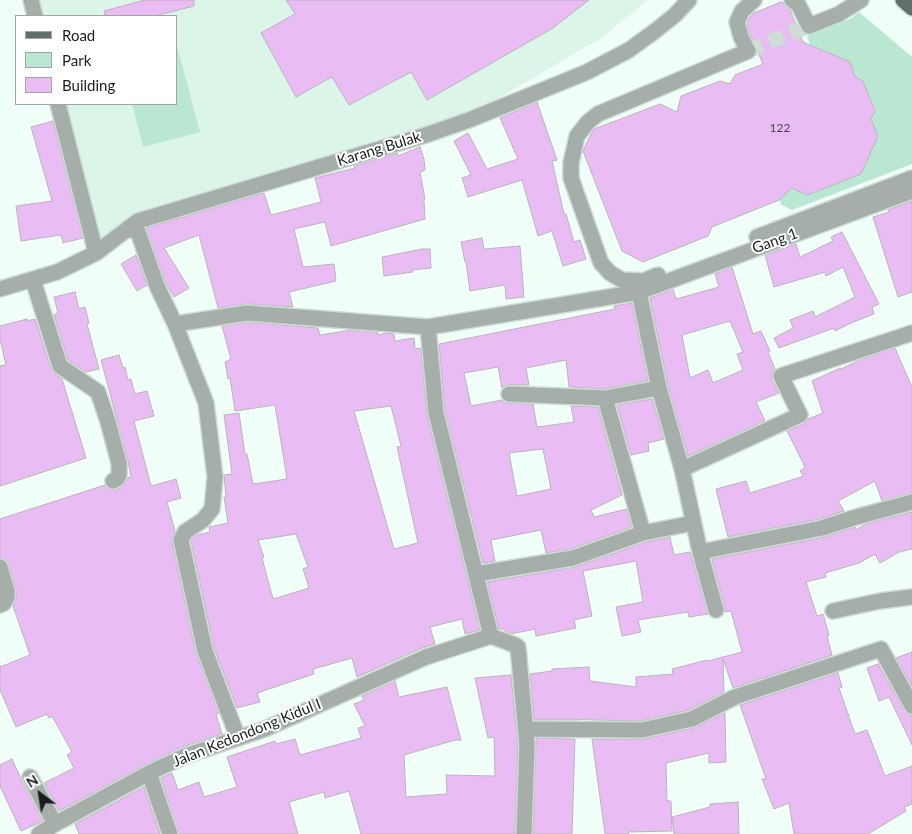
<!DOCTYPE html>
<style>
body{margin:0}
#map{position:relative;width:912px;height:834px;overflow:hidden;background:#f0fff8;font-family:Lato,sans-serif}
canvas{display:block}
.legend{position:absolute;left:15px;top:15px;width:162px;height:90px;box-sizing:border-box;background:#fff;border:1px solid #a3a5a4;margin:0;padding:6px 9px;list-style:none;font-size:15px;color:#181e1b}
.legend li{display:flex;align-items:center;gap:10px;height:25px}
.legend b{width:25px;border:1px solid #a3a5a4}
.north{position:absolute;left:15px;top:769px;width:50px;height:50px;-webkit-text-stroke:4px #fff;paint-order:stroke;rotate:329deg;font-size:14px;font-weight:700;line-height:20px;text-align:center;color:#181e1b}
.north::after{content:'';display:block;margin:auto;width:18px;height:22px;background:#181e1b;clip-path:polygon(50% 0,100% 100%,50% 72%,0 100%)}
</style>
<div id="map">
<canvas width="912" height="834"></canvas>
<ul class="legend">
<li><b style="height:6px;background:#626f69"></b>Road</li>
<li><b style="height:14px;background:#b9e7d2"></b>Park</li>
<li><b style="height:14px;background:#e9bdf3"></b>Building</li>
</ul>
<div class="north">N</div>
</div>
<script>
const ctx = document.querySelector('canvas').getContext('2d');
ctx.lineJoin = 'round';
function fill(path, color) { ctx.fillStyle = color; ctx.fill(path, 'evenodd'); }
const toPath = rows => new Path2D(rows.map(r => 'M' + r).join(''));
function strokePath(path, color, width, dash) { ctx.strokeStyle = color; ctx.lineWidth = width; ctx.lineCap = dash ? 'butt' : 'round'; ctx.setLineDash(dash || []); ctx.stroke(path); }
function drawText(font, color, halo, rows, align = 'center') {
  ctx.font = font + ' Lato,sans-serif'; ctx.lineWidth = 4; ctx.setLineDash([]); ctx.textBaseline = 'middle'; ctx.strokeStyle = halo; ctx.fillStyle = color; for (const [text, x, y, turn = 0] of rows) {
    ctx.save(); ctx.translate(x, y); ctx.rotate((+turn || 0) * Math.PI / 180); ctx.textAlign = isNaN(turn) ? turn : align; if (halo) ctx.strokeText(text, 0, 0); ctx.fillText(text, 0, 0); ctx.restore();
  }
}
const built = toPath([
 [35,0,648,0,601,38,463,119,134,218,99,243,62,104,176,104,176,16,40,16]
]);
const green = toPath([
 [859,12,912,57,912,164,792,210,782,205,779,200,792,188,807,195,861,174,878,136,871,119,875,111,863,81,855,77,849,62,810,45,807,36,850,19],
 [176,42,200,132,143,147,132,104,176,104]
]);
const building = toPath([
 [145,0,194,0,194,6,154,16,105,16,104,11,145,0],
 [286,0,589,0,553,28,427,100,411,72,349,105,332,77,296,97,261,33,295,14,286,0],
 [781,2,783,3,790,10,803,42,850,62,855,77,863,81,875,111,871,119,878,136,861,174,807,195,792,188,779,200,712,227,708,236,643,262,622,251,583,151,591,134,594,129,660,104,677,112,681,96,720,81,730,84,735,75,763,64,749,32,747,23,750,17,754,13,781,2],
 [537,102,557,160,552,161,564,214,566,214,574,242,580,240,586,259,563,266,552,231,538,236,522,180,468,197,462,178,471,175,454,141,468,133,487,169,518,159,500,118,537,102],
 [53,121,83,238,63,243,61,235,21,241,16,206,52,201,31,127,53,121],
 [420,147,424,159,425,170,420,172,425,199,424,200,425,219,331,246,325,222,294,229,303,267,334,264,336,281,289,292,293,307,248,304,218,308,199,235,164,248,189,288,174,297,166,284,146,228,264,193,271,215,321,202,315,178,355,168,354,166,397,153,398,156,420,147],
 [912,201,912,292,898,297,873,217,889,212,888,210,912,201],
 [842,232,879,304,872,307,874,314,851,323,835,331,834,328,779,348,774,338,793,328,790,320,813,311,815,317,855,297,843,267,826,276,825,272,774,287,765,255,796,244,800,257,833,241,831,237,842,232],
 [482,238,484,249,520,246,524,297,506,299,505,285,470,291,466,262,465,262,461,242,482,238],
 [422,249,430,249,431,268,412,270,413,272,384,276,382,257,422,249],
 [136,255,147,285,137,291,121,264,136,255],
 [732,267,753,334,761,331,770,351,768,352,775,369,772,374,772,380,779,393,756,402,765,421,688,456,668,386,650,298,673,289,676,299,719,287,715,274,732,267],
 [730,321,743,352,737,354,743,370,713,383,708,370,690,378,682,335,730,321],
 [75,292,79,309,85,307,89,323,87,324,99,369,86,372,68,360,54,315,58,313,54,297,75,292],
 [632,303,648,381,604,389,569,387,566,360,526,368,529,385,509,385,505,386,502,388,498,367,464,373,471,406,502,400,509,403,533,404,537,427,574,422,571,406,598,407,622,495,591,510,594,517,627,509,632,527,571,549,546,553,541,530,491,540,495,561,483,563,445,411,439,344,615,309,614,306,632,303],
 [543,449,551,489,517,496,509,453,543,449],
 [27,319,27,321,35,319,51,369,55,374,62,379,86,458,0,486,0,366,6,365,0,339,0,326,27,319],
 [247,322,318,328,320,335,352,330,377,332,378,335,387,333,394,334,395,341,414,338,415,349,421,348,427,415,480,630,465,634,462,619,430,627,435,644,422,648,357,677,352,658,313,669,314,674,257,693,260,702,237,708,214,648,191,541,192,538,197,535,210,532,209,527,228,523,224,497,226,497,224,475,232,474,224,415,239,413,245,454,247,454,253,484,287,479,275,405,235,411,230,378,228,379,225,362,231,359,222,326,247,322],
 [391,406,401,446,397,447,418,543,394,549,354,411,391,406],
 [296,534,308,567,303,569,309,588,273,599,262,558,264,557,258,540,296,534],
 [895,348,912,387,912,493,882,501,875,481,838,501,844,511,820,519,728,537,716,489,746,481,750,493,804,476,800,471,805,467,787,431,804,424,808,419,823,413,812,381,840,368,841,369,862,359,895,348],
 [119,355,123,368,125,367,128,380,131,379,135,394,147,391,154,416,134,421,151,486,176,479,181,498,167,502,175,531,173,536,172,542,196,653,219,713,216,714,222,734,182,747,145,765,59,811,44,783,74,768,67,755,72,752,52,716,49,718,47,714,16,727,0,690,0,667,30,655,13,606,16,597,16,591,9,564,6,560,0,558,0,519,105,485,108,489,113,490,117,490,122,487,125,483,128,478,131,477,128,461,101,360,119,355],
 [652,399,664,439,648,443,649,451,631,455,617,405,652,399],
 [912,512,912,549,899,552,880,563,875,554,859,563,825,573,826,577,806,582,817,616,823,614,829,635,827,636,832,655,733,688,723,659,724,692,689,710,641,721,590,720,590,719,576,720,534,720,530,674,552,671,552,669,589,667,590,681,636,687,636,677,673,674,672,669,707,660,708,661,742,652,731,611,725,612,725,608,712,559,824,537,855,527,856,530,865,524,912,512],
 [670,537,674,555,690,552,708,614,689,617,688,612,638,620,641,632,622,636,616,607,643,602,636,561,583,571,592,616,574,620,576,628,536,636,535,629,511,634,505,631,504,629,499,629,487,582,575,567,646,542,670,537],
 [912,652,912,686,896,658,912,652],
 [878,664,904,710,908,714,912,715,912,745,889,697,879,701,867,668,878,664],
 [838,673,842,687,839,688,855,734,867,730,885,776,912,766,912,804,904,807,906,811,868,834,794,834,789,803,774,809,762,779,766,779,740,705,838,673],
 [511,675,518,745,515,834,361,834,349,791,325,798,324,792,289,802,298,834,179,834,161,778,172,773,178,790,199,782,204,797,237,787,227,757,275,741,276,744,295,739,300,755,361,738,358,728,365,726,354,704,364,700,362,696,395,681,399,697,447,687,461,740,455,740,404,755,406,797,447,794,446,775,495,776,494,737,488,738,475,678,511,675],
 [725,713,726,762,709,763,709,753,666,763,667,801,671,801,672,831,628,832,629,834,605,834,592,739,644,739,694,728,725,713],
 [536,738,575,739,572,834,533,834,536,738],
 [12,759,22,781,43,821,21,831,0,786,0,765,12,759],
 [144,787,160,834,79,834,75,824,144,787],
 [738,802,739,834,674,834,672,817,710,807,710,804,738,802]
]);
const minorTunnel = toPath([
 [748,51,809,26]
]);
const minor = toPath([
 [31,0,35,16],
 [792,0,798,4,809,26,839,14,861,0],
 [58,104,96,253],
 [126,230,134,230,138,232,157,286,175,324,206,403,215,477,212,509,203,520,185,532,181,540,205,651,238,738],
 [757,237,912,178],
 [658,275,643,281,622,280,610,273,601,263,571,178,571,163,577,136,588,122,598,114,748,51,741,37,737,22,742,11,754,0],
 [33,280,60,366,98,392,108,422,119,463,119,475,117,479,113,481],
 [0,289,57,272,96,253,138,221,426,135,469,120,543,90,587,72,629,50,655,31,675,15,689,0],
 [639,292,659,388,682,469,700,552,716,610],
 [175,324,247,313,428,327,639,292,912,191],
 [428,327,436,413,491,636],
 [509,394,605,398,659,388],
 [605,398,643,533],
 [682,469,800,415,781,376,912,333],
 [700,552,822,528,853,518,912,502],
 [0,567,7,591,7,597,4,603,0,605],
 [476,574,573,558,643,533,693,523],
 [833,611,880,601,912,597],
 [526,729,642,730,692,719,735,697,881,649,912,706],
 [149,773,170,834],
 [30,777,55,824],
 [39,834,55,824,149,773,185,756,265,729,426,657,491,636,515,645,518,647,527,745,524,834]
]);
const major = toPath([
 [903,0,912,8]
]);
const numberNames = [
 ["122",780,128]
];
const streetNames = [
 ["Karang Bulak",379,149,-17],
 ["Gang 1",775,241,-20],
 ["Jalan Kedondong Kidul I",247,733,-22]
];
fill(built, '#dbf5e9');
fill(green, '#b9e7d2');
fill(building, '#e9bdf3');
strokePath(building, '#bdb2bf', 1);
strokePath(minorTunnel, '#d0ddd7', 15, [15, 8]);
strokePath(minor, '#cddbd5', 18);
strokePath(major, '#cddbd5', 18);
strokePath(minor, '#a6aeaa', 15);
strokePath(major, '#626f69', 15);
drawText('12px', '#4c4651', null, numberNames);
drawText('15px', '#181e1b', '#fff', streetNames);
</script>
